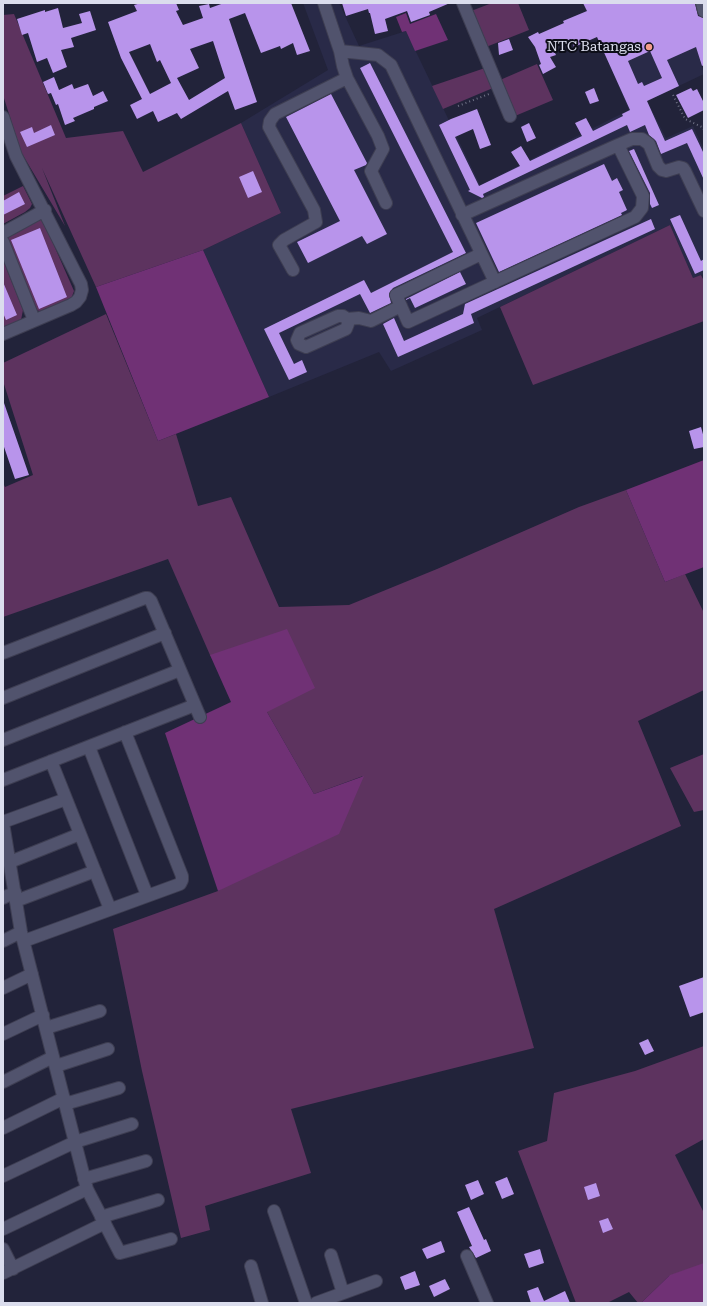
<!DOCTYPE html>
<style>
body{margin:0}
#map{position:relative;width:707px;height:1306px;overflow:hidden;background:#22233a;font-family:"Roboto Serif",serif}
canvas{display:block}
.frame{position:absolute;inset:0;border:4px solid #dbdded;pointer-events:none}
</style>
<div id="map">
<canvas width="707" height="1306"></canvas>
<div class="frame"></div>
</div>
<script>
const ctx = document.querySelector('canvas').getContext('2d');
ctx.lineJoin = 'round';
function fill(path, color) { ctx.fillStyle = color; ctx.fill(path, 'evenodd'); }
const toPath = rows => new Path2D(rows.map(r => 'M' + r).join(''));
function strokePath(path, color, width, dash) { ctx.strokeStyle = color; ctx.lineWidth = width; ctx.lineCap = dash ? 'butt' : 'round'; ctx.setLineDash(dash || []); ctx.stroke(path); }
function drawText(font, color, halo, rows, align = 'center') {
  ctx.font = font + ' "Roboto Serif",serif'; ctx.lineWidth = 4; ctx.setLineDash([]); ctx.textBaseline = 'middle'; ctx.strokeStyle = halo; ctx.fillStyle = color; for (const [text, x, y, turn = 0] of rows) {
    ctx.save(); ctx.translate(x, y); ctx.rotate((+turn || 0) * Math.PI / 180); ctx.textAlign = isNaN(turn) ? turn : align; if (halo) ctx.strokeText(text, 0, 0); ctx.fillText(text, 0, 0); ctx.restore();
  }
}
const built = toPath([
 [303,3,339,3,359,46,406,31,480,185,629,110,583,3,684,3,704,74,647,101,666,138,693,126,704,150,704,274,693,278,670,225,477,318,482,330,391,371,379,352,269,397,203,250,281,213,241,123,328,70]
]);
const green = toPath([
 [492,3,512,3,513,4,518,3,529,30,486,47,471,11],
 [14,14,66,138,123,131,143,172,241,123,281,213,203,250,96,287,42,168,65,226,21,152,3,95,3,15],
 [537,64,553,100,515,116,500,80],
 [485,68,493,88,443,109,432,86],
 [23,186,32,204,30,208,25,212,3,224,3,196],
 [42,218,74,291,71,299,40,311,35,310,5,239],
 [670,225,693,278,701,275,704,281,704,321,533,385,500,307],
 [3,260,23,310,21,320,3,329],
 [106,314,158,441,176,434,198,506,231,497,279,607,349,605,437,569,579,507,626,490,665,582,685,574,704,613,704,690,638,721,681,826,494,909,534,1048,291,1109,311,1173,205,1206,210,1230,181,1238,142,1071,113,929,218,891,363,776,314,794,267,712,210,655,168,559,3,617,3,483,5,487,33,475,3,381,3,363],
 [704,754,704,810,694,812,670,768],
 [704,1046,704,1139,675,1155,704,1213,704,1264,669,1276,641,1303,638,1303,629,1292,607,1303,576,1303,518,1151,547,1141,554,1093,635,1071]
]);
const forest = toPath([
 [406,13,410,24,436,14,448,40,415,51,406,31,402,32,396,17],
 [203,250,269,397,158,441,96,287],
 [704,460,704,567,665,582,626,490],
 [287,629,315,688,267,712,314,794,364,776,339,834,218,891,165,733,231,702,210,655],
 [704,1263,704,1303,641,1303,670,1275]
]);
const building = toPath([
 [141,3,176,3,179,10,176,11,183,25,203,18,199,6,209,4,210,8,224,3,291,3,310,51,297,55,293,43,281,49,280,46,261,53,245,13,229,19,257,102,235,110,228,91,181,119,177,113,158,122,153,111,137,119,130,105,142,99,121,58,108,22,137,11,134,5],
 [213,41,225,78,189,100,177,78,199,68,190,49],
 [150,44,157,62,160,60,171,83,150,94,129,52],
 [342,3,450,3,429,12,430,15,411,22,407,11,385,19,388,31,375,34,370,13,369,13,368,9,346,16],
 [583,3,695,3,698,16,704,18,704,65,702,66,696,47,667,60,679,86,647,101,665,141,692,129,704,154,704,180,687,143,661,154,656,141,649,135,645,125,630,132,627,125,483,194,484,197,482,198,468,191,470,190,439,125,451,119,477,109,491,145,480,149,473,129,455,137,479,186,520,166,511,152,521,146,530,161,582,136,575,123,586,118,593,131,623,116,622,114,630,110,597,37,574,47,571,39,552,47,556,55,550,57,556,67,543,74,539,65,541,64,535,47,528,37,538,32,539,34,564,23,563,21,587,11],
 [650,51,662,78,644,86,642,82,638,84,628,61],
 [58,8,63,28,82,23,79,14,90,11,96,30,71,38,74,47,61,50,67,67,53,73,47,58,37,62,28,33,22,35,17,19,45,10,45,12],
 [509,39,513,50,499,55,498,43],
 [370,63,466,253,393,288,389,294,391,303,370,313,360,294,279,333,294,364,302,360,307,372,289,380,264,329,364,280,371,293,453,252,360,68],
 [54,77,59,90,72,84,74,89,88,84,93,96,103,91,108,101,94,107,94,109,73,118,75,121,65,125,58,104,56,105,51,93,48,94,43,82],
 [594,88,599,101,590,104,585,92],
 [691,88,693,91,697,89,704,103,704,110,688,118,676,95],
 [331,94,367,163,366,165,354,170,387,234,367,244,362,236,308,263,297,242,340,221,286,117],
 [529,123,536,138,527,142,521,127],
 [51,125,55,135,27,147,20,132,32,127,34,133],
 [634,149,659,205,652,208,650,204,650,193,629,151],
 [604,164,612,181,617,178,623,190,619,192,627,210,621,213,622,215,499,272,476,223],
 [253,171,262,192,248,198,239,177],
 [19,192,25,204,3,215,3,201],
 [680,215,701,261,704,259,704,270,695,274,670,219],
 [651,219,655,229,471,314,474,323,398,357,383,324,394,318,404,341,463,314,465,304],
 [40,228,67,297,39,309,11,240],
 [460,272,466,284,415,308,410,298,406,300,406,299],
 [3,282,17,315,6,320,3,313],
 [3,403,4,403,29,475,15,479,3,444],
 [701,427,704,438,704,447,694,449,689,431],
 [704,977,704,1012,690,1017,679,986],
 [648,1039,654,1051,645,1055,639,1043],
 [507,1177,514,1194,502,1199,495,1182],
 [478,1180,484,1194,471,1200,465,1185],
 [596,1183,600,1196,588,1200,584,1187],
 [469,1207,484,1240,486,1239,491,1251,476,1258,469,1247,472,1246,457,1212],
 [608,1218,613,1229,603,1233,599,1221],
 [441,1241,445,1252,427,1259,422,1249],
 [540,1249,544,1263,529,1268,524,1254],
 [415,1271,420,1285,405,1290,400,1277],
 [445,1279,450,1289,434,1297,429,1286],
 [538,1287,544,1301,565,1291,570,1303,531,1303,527,1291]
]);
const path = toPath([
 [673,95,685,119,702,127,704,130],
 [458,106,489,94]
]);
const minor = toPath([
 [324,3,340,51,343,66,347,78,378,136,383,149,371,171,386,203],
 [463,3,510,116],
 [702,3,704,11],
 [340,51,378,55,391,65,495,282],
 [3,117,16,156,81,284,82,290,80,297,76,302,71,305,3,334],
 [618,145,632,139,642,139,649,144,658,166,662,170,666,171,679,167,683,168,685,171,704,211],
 [462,215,618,145,643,196,642,208,635,217,408,322,396,295,481,254],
 [3,233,45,210],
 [3,242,34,320],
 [293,270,279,245,284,240,316,222,314,210,269,127,270,121,275,114,347,78],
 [338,316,343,316,347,319,348,324,346,329,306,347,299,344,297,340,300,333,338,316],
 [347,319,359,318,371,321,401,306],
 [3,653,145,598,148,598,151,601,200,717],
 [3,698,165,633],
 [3,740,180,670],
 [89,747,147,895],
 [51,761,110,909],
 [3,780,195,705],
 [3,822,66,799],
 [3,823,21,932,87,1189,120,1253,171,1239],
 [10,862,80,834],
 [3,898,15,892],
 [16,901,95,871],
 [3,941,21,932],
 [24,941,180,884,182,880,182,876,125,732],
 [3,988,32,974],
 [46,1028,100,1011],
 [3,1034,43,1015],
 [56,1066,108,1049],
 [3,1082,53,1057],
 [65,1104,119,1088],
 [3,1128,64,1098],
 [3,1176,75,1142,132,1124],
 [84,1179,146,1161],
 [274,1211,306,1303],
 [101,1217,158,1200],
 [3,1229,87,1189],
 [3,1249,13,1269],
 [331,1255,343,1293],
 [467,1256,487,1303],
 [251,1266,262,1303],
 [3,1273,105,1223],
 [316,1303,376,1281]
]);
const markers = [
 [649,47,4,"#f49d8b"]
];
const poiNames = [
 ["NTC Batangas",641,47]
];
fill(built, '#292a48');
fill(green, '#5d335f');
fill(forest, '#703175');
fill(building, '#b894eb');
strokePath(minor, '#3e3e52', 14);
strokePath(path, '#6e7084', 2, [1, 3]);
strokePath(minor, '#51536d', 12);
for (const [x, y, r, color] of markers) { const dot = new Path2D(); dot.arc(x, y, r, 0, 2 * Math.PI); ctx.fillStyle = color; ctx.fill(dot); strokePath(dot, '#0d0e18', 1.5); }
drawText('14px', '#dbdded', '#0d0e18', poiNames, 'right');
</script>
